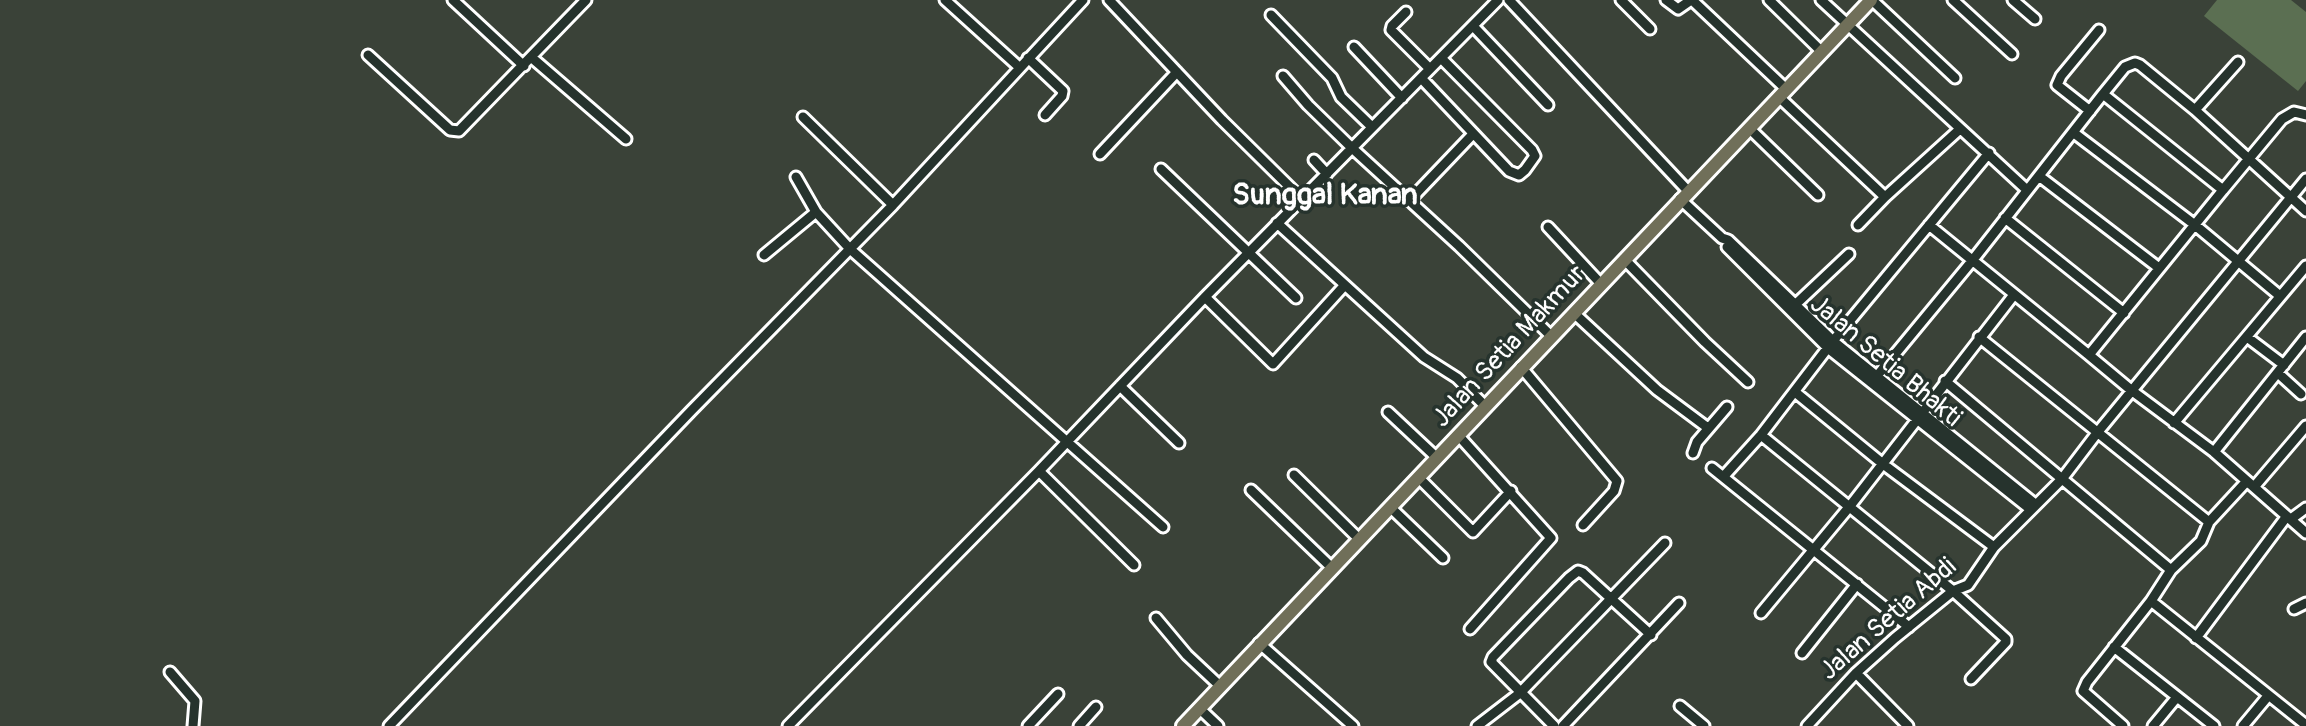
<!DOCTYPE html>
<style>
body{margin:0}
canvas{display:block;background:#3a4238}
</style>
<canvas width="2306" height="726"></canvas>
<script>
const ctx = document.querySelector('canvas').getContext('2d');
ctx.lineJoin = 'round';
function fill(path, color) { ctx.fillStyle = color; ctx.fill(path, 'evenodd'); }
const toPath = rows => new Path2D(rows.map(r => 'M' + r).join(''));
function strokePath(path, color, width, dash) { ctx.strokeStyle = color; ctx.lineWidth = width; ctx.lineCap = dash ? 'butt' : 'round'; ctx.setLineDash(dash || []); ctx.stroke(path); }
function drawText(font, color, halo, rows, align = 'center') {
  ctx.font = font + ' Pangolin,sans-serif'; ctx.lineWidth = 7; ctx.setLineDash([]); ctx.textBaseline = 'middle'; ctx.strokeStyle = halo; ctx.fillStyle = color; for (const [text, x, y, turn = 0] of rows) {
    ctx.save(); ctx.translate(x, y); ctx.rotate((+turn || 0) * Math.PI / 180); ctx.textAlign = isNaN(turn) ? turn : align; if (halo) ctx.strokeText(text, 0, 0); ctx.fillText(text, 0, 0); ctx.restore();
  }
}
const green = toPath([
 [2217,0,2291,0,2306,12,2306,81,2298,91,2204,16]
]);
const minor = toPath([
 [453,0,524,66],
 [945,0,1019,67],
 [1109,0,1222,120,1301,198],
 [1509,0,1688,191],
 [1621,0,1650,29],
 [1666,0,1678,9,1691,0],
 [1692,0,1786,89],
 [1769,0,1822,52],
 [1821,0,2027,190],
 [1872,0,1955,78],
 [1953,0,2012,54],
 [2013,0,2035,19],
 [1406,12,1392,26,1391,30,1430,69],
 [1271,15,1332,78,1341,97,1372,127],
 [1473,26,1548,105],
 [1354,47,1402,98],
 [368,55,450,130,459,131,586,0],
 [531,57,626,139],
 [1028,58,1063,91,1062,96,1045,115],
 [1283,76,1308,105,1352,148,1459,246,1551,336],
 [1421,78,1509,171,1519,175,1525,170,1535,156,1532,150,1441,58],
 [2103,94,2125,67,2135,63,2140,65,2195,110,2306,211],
 [1779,97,1885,197,1858,225],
 [2195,110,2238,62],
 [2090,111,2057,85,2061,76,2099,30],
 [803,117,893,205],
 [1749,128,1818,195],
 [2074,133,2195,225,2280,296],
 [1100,154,1177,72],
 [1314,160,1327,174],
 [1161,169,1296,298],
 [2039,176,2159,268],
 [796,177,816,212,850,249,1163,527],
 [2223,190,2282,119,2294,112,2306,115],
 [1885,197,1960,129],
 [1680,199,1722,238,1728,240,1833,341,2035,504],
 [1409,201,1473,134],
 [2005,218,2124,313],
 [1277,223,1424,357,1457,378,1485,406],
 [1929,225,2089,355],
 [1548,227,1601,284],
 [1727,247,1829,349,2030,509],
 [764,255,816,212],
 [1624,259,1705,342,1748,382],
 [1205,297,1273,364,1344,286],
 [1796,304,1849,254],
 [1574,313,1657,390,1708,428],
 [1979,337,2209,522],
 [2247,337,2284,365],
 [1521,367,1617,481,1614,491,1583,525],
 [2278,373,2301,394],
 [1945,381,2171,570],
 [1872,382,1972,261,2103,94,2223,190,2089,355,2131,390,2214,452,2306,533],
 [1120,386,1179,443],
 [1795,392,1883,464,1994,547],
 [1388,412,1436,457],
 [2174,423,2306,266],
 [1458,435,1551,538,1470,629],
 [1761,435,1953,591,2006,639,2006,642,1971,679],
 [2214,452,2306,337],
 [1693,453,1697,442,1727,407],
 [1712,468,1909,627],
 [1039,471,1134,565],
 [1294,475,1360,540],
 [1724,476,1761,435,1833,341,1989,153],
 [1418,477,1473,532,1511,491],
 [2247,481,2209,522,2201,541,2171,570,2151,601,2306,725],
 [2254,487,2306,426],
 [1251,490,1333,569],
 [1390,507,1443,558],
 [2291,519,2306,508],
 [2294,609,2306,603],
 [1761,613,1850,506,2013,296],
 [1156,618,1187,655,1220,686],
 [2196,638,2287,516],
 [1259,643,1353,726],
 [2114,647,2214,726],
 [1802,653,1857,584],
 [170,672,195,701,193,726],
 [1856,673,1908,726],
 [1680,706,1704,726],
 [1199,708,1218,726],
 [389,726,691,411,893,205,1083,0],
 [788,726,1039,471,1205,297,1498,0],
 [1028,726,1058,694],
 [1079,726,1096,707],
 [1477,726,1520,693,1665,543],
 [1554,726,1491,662,1493,657,1569,578,1578,571,1583,573,1651,635],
 [1563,726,1679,603],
 [1807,726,1856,673,1895,638,1953,591,1968,585,1994,547,2062,479,2097,433,2306,179],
 [2123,726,2083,691,2087,682,2151,601],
 [2153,726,2177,697],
 [2243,726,2268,696]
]);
const major = toPath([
 [1183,726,1871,0]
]);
const streetNames = [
 ["Jalan Setia Makmur",1510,347,-47],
 ["Jalan Setia Bhakti",1885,362,40],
 ["Jalan Setia Abdi",1889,620,-41]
];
const quarterNames = [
 ["Sunggal Kanan",1325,196]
];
fill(green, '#5b6f52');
strokePath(minor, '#fff', 15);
strokePath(major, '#fff', 18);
strokePath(minor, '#26332d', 9);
strokePath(major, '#706f59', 12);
drawText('26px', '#fff', '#26332d', streetNames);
drawText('bold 30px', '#fff', '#26332d', quarterNames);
</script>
